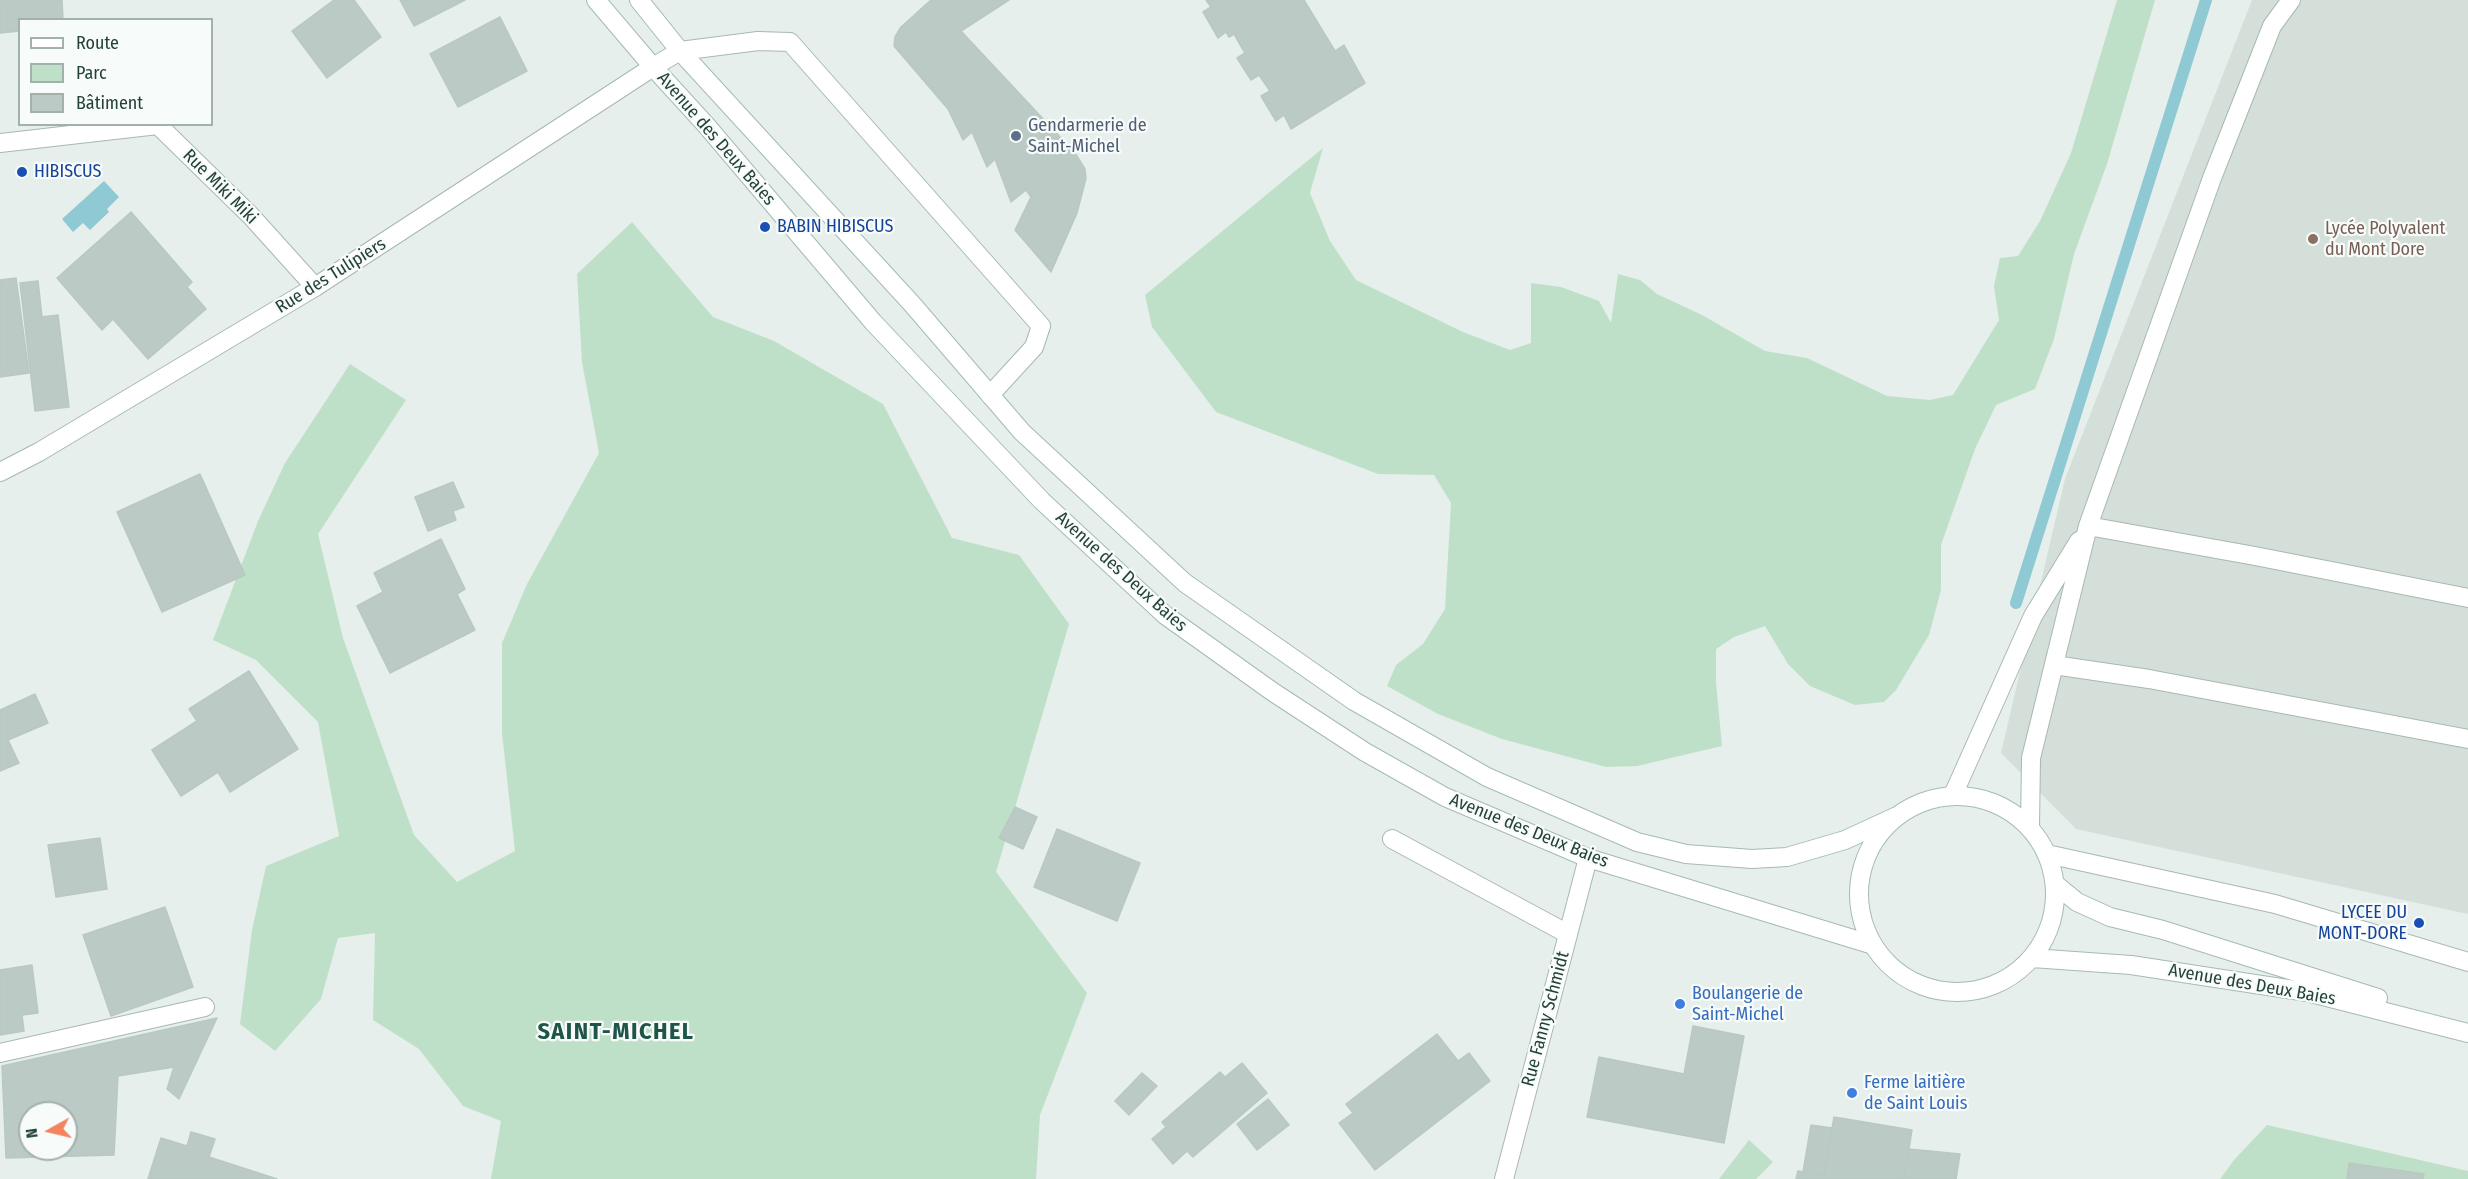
<!DOCTYPE html>
<meta charset="utf-8">
<style>
body{margin:0}
#map{position:relative;width:2468px;height:1179px;overflow:hidden;background:#e6efeb;font-family:"Fira Sans Condensed",sans-serif}
canvas{display:block}
.legend{position:absolute;left:18px;top:18px;width:195px;height:108px;box-sizing:border-box;background:#f7fbf9;border:2px solid #a3b1ad;margin:0;padding:8px 10px;list-style:none;font-size:18px;color:#24423a}
.legend li{display:flex;align-items:center;gap:12px;height:30px}
.legend b{width:30px;border:2px solid #a3b1ad}
.north{position:absolute;left:18px;top:1101px;width:60px;height:60px;box-sizing:border-box;background:#f7fbf9;border:2px solid #a3b1ad;border-radius:50%;rotate:262deg;font-size:16px;font-weight:700;line-height:24px;text-align:center;color:#24423a}
.north::after{content:'';display:block;margin:auto;width:21px;height:27px;background:#f4845f;clip-path:polygon(50% 0,100% 100%,50% 72%,0 100%)}
</style>
<div id="map">
<canvas width="2468" height="1179"></canvas>
<ul class="legend">
<li><b style="height:8px;background:#fff"></b>Route</li>
<li><b style="height:16px;background:#bfe0c8"></b>Parc</li>
<li><b style="height:16px;background:#bbcac4"></b>Bâtiment</li>
</ul>
<div class="north">N</div>
</div>
<script>
const ctx = document.querySelector('canvas').getContext('2d');
ctx.lineJoin = 'round';
function fill(path, color) { ctx.fillStyle = color; ctx.fill(path, 'evenodd'); }
const toPath = rows => new Path2D(rows.map(r => 'M' + r).join(''));
function strokePath(path, color, width, dash) { ctx.strokeStyle = color; ctx.lineWidth = width; ctx.lineCap = dash ? 'butt' : 'round'; ctx.setLineDash(dash || []); ctx.stroke(path); }
function drawText(font, color, halo, rows, align = 'center') {
  ctx.font = font + ' "Fira Sans Condensed",sans-serif'; ctx.lineWidth = 4.5; ctx.setLineDash([]); ctx.textBaseline = 'middle'; ctx.strokeStyle = halo; ctx.fillStyle = color; for (const [text, x, y, turn = 0] of rows) {
    ctx.save(); ctx.translate(x, y); ctx.rotate((+turn || 0) * Math.PI / 180); ctx.textAlign = isNaN(turn) ? turn : align; if (halo) ctx.strokeText(text, 0, 0); ctx.fillText(text, 0, 0); ctx.restore();
  }
}
const built = toPath([
 [2252,0,2468,0,2468,914,2076,829,2001,753,2065,479]
]);
const green = toPath([
 [2117,0,2155,0,2107,164,2074,254,2054,339,2035,389,1996,405,1975,449,1941,545,1941,590,1929,635,1896,690,1884,702,1855,705,1810,686,1788,664,1765,626,1734,637,1716,649,1716,682,1722,746,1637,766,1606,767,1502,739,1438,714,1387,686,1396,665,1423,644,1445,609,1451,503,1434,475,1378,474,1216,412,1152,327,1145,295,1323,148,1310,193,1330,241,1356,280,1463,332,1510,350,1531,343,1531,283,1561,287,1599,301,1611,323,1618,274,1640,280,1657,294,1702,315,1765,351,1807,358,1887,396,1930,400,1953,395,1999,320,1994,286,2000,258,2018,256,2040,221,2071,153],
 [632,222,713,317,774,341,883,404,952,538,1019,555,1069,624,996,872,1087,993,1040,1115,1036,1179,491,1179,501,1121,463,1106,419,1049,373,1020,375,933,338,938,321,999,275,1051,240,1024,252,930,266,866,339,836,318,722,256,660,213,640,258,521,285,463,350,364,406,400,318,534,343,638,414,835,457,882,515,851,502,733,502,643,527,584,599,453,582,362,577,274],
 [2267,1125,2468,1171,2468,1179,2220,1179,2234,1160],
 [1749,1140,1773,1162,1756,1179,1719,1179]
]);
const water = toPath([
 [104,181,119,197,107,209,109,212,90,230,83,223,73,232,62,219]
]);
const stream = toPath([
 [2016,603,2206,0]
]);
const building = toPath([
 [0,0,62,0,63,20,20,20,20,31,0,33,0,0],
 [334,0,354,0,381,37,327,78,292,31,334,0],
 [400,0,465,0,414,26,400,0],
 [931,0,1009,0,961,31,1075,153,1085,169,1086,178,1077,213,1051,272,1015,230,1031,197,1026,190,1011,202,995,159,987,167,972,132,963,140,948,109,894,46,895,37,901,27,931,0],
 [1206,0,1304,0,1335,51,1344,45,1365,83,1291,129,1284,115,1276,121,1261,96,1270,91,1259,75,1251,80,1237,58,1245,53,1234,34,1229,37,1226,32,1218,38,1203,12,1211,7,1206,0],
 [500,17,527,71,458,107,430,54,500,17],
 [131,212,192,282,187,287,206,309,148,359,113,319,102,330,57,278,131,212],
 [16,278,29,373,0,377,0,280,16,278],
 [38,281,42,317,58,315,69,407,35,411,20,283,38,281],
 [200,474,245,575,162,612,117,512,200,474],
 [453,482,464,507,453,511,456,520,428,531,415,497,453,482],
 [441,539,465,589,457,594,475,630,390,673,357,606,383,592,374,573,441,539],
 [249,671,298,749,230,792,218,772,181,796,152,750,197,721,189,709,249,671],
 [35,694,48,723,8,740,19,763,0,771,0,710,35,694],
 [1015,807,1037,817,1023,849,999,838,1015,807],
 [1057,829,1140,863,1117,921,1034,887,1057,829],
 [100,838,107,889,56,897,48,845,100,838],
 [165,907,193,987,111,1016,83,935,165,907],
 [32,965,38,1013,22,1015,24,1031,0,1035,0,970,32,965],
 [217,1018,179,1099,167,1089,174,1067,118,1076,114,1155,6,1158,2,1066,217,1018],
 [30,1113,66,1113,66,1149,30,1149,30,1113],
 [1693,1026,1744,1036,1724,1143,1587,1117,1599,1057,1684,1074,1693,1026],
 [1437,1034,1458,1061,1469,1053,1490,1081,1375,1170,1339,1123,1353,1113,1346,1104,1437,1034],
 [1242,1063,1267,1093,1193,1157,1187,1151,1173,1164,1152,1139,1166,1127,1162,1122,1220,1072,1225,1077,1242,1063],
 [1142,1073,1157,1086,1129,1115,1115,1101,1142,1073],
 [1268,1099,1289,1125,1257,1150,1237,1124,1268,1099],
 [1834,1117,1912,1130,1904,1179,1796,1179,1798,1171,1824,1175,1834,1117],
 [1811,1125,1832,1128,1824,1175,1803,1172,1811,1125],
 [191,1132,215,1139,209,1157,277,1179,148,1179,161,1138,187,1146,191,1132],
 [1909,1149,1960,1154,1956,1179,1904,1179,1909,1149],
 [2349,1163,2424,1174,2423,1179,2347,1179,2349,1163]
]);
const service = toPath([
 [680,51,758,41,790,42,1041,326,1034,347,990,395],
 [2088,526,2255,556,2468,598],
 [2054,665,2149,679,2468,739],
 [1953,795,2033,616,2079,541],
 [2030,827,2031,758,2088,526,2212,178,2272,26,2291,0],
 [1392,839,1568,934]
]);
const minor = toPath([
 [653,67,680,51],
 [0,143,158,125,251,216,315,287],
 [2047,854,2275,904,2468,962],
 [0,1053,205,1007],
 [1504,1179,1588,858]
]);
const tertiary = toPath([
 [0,472,39,452,315,287,653,67]
]);
const secondary = toPath([
 [596,0,653,67,706,125,873,322,1042,501,1165,615,1273,692,1365,752,1445,797,1588,858,1873,945],
 [639,0,680,51,912,304,1022,432,1185,583,1354,701,1487,777,1637,842,1686,854,1752,859,1787,857,1845,840,1897,816],
 '1859 894a98 98 0 1 1 196 0a98 98 0 1 1-196 0Z',
 [2055,884,2077,902,2110,917,2163,930,2378,998],
 [2032,958,2131,965,2307,992,2468,1033]
]);
const markers = [
 [1016,136,6,"#5c6f8a"],
 [22,172,6,"#1a4fb4"],
 [765,227,6,"#1a4fb4"],
 [2313,239,6,"#8d6e63"],
 [2419,923,6,"#1a4fb4"],
 [1680,1004,6,"#3f7fe0"],
 [1852,1093,6,"#3f7fe0"]
];
const serviceNames = [
 ["Gendarmerie de",1028,126],
 ["Saint-Michel",1028,147]
];
const streetNames = [
 ["Avenue des Deux Baies",716,139,49],
 ["Rue Miki Miki",220,187,45],
 ["Rue des Tulipiers",331,276,-32],
 ["Avenue des Deux Baies",1121,572,42],
 ["Avenue des Deux Baies",1529,831,22],
 ["Avenue des Deux Baies",2252,985,10],
 ["Rue Fanny Schmidt",1546,1019,-75]
];
const transitNames = [
 ["HIBISCUS",34,172],
 ["BABIN HIBISCUS",777,227],
 ["LYCEE DU",2407,913,"right"],
 ["MONT-DORE",2407,934,"right"]
];
const educationNames = [
 ["Lycée Polyvalent",2325,229],
 ["du Mont Dore",2325,250]
];
const shopNames = [
 ["Boulangerie de",1692,994],
 ["Saint-Michel",1692,1015],
 ["Ferme laitière",1864,1083],
 ["de Saint Louis",1864,1104]
];
const districtNames = [
 ["SAINT-MICHEL",616,1032]
];
fill(built, '#d4dfda');
fill(green, '#bfe0c8');
fill(water, '#8ec9d4');
strokePath(stream, '#8ec9d4', 12);
fill(building, '#bbcac4');
strokePath(building, '#b8c9c2', 1.5);
strokePath(service, '#a8b8b2', 20);
strokePath(minor, '#a8b8b2', 20);
strokePath(tertiary, '#a8b8b2', 20);
strokePath(secondary, '#a4bbb3', 20);
strokePath(service, '#fff', 18);
strokePath(minor, '#fff', 18);
strokePath(tertiary, '#fff', 18);
strokePath(secondary, '#fff', 18);
for (const [x, y, r, color] of markers) { const dot = new Path2D(); dot.arc(x, y, r, 0, 2 * Math.PI); ctx.fillStyle = color; ctx.fill(dot); strokePath(dot, '#f7fbf9', 2); }
drawText('18px', '#4e5e75', '#f7fbf9', serviceNames, 'left');
drawText('18px', '#24423a', '#f7fbf9', streetNames);
drawText('18px', '#164399', '#f7fbf9', transitNames, 'left');
drawText('18px', '#785e54', '#f7fbf9', educationNames, 'left');
drawText('18px', '#366cbe', '#f7fbf9', shopNames, 'left');
ctx.letterSpacing = '1.5px';
drawText('bold 24px', '#1f5548', '#f7fbf9', districtNames);
ctx.letterSpacing = '0px';
</script>
